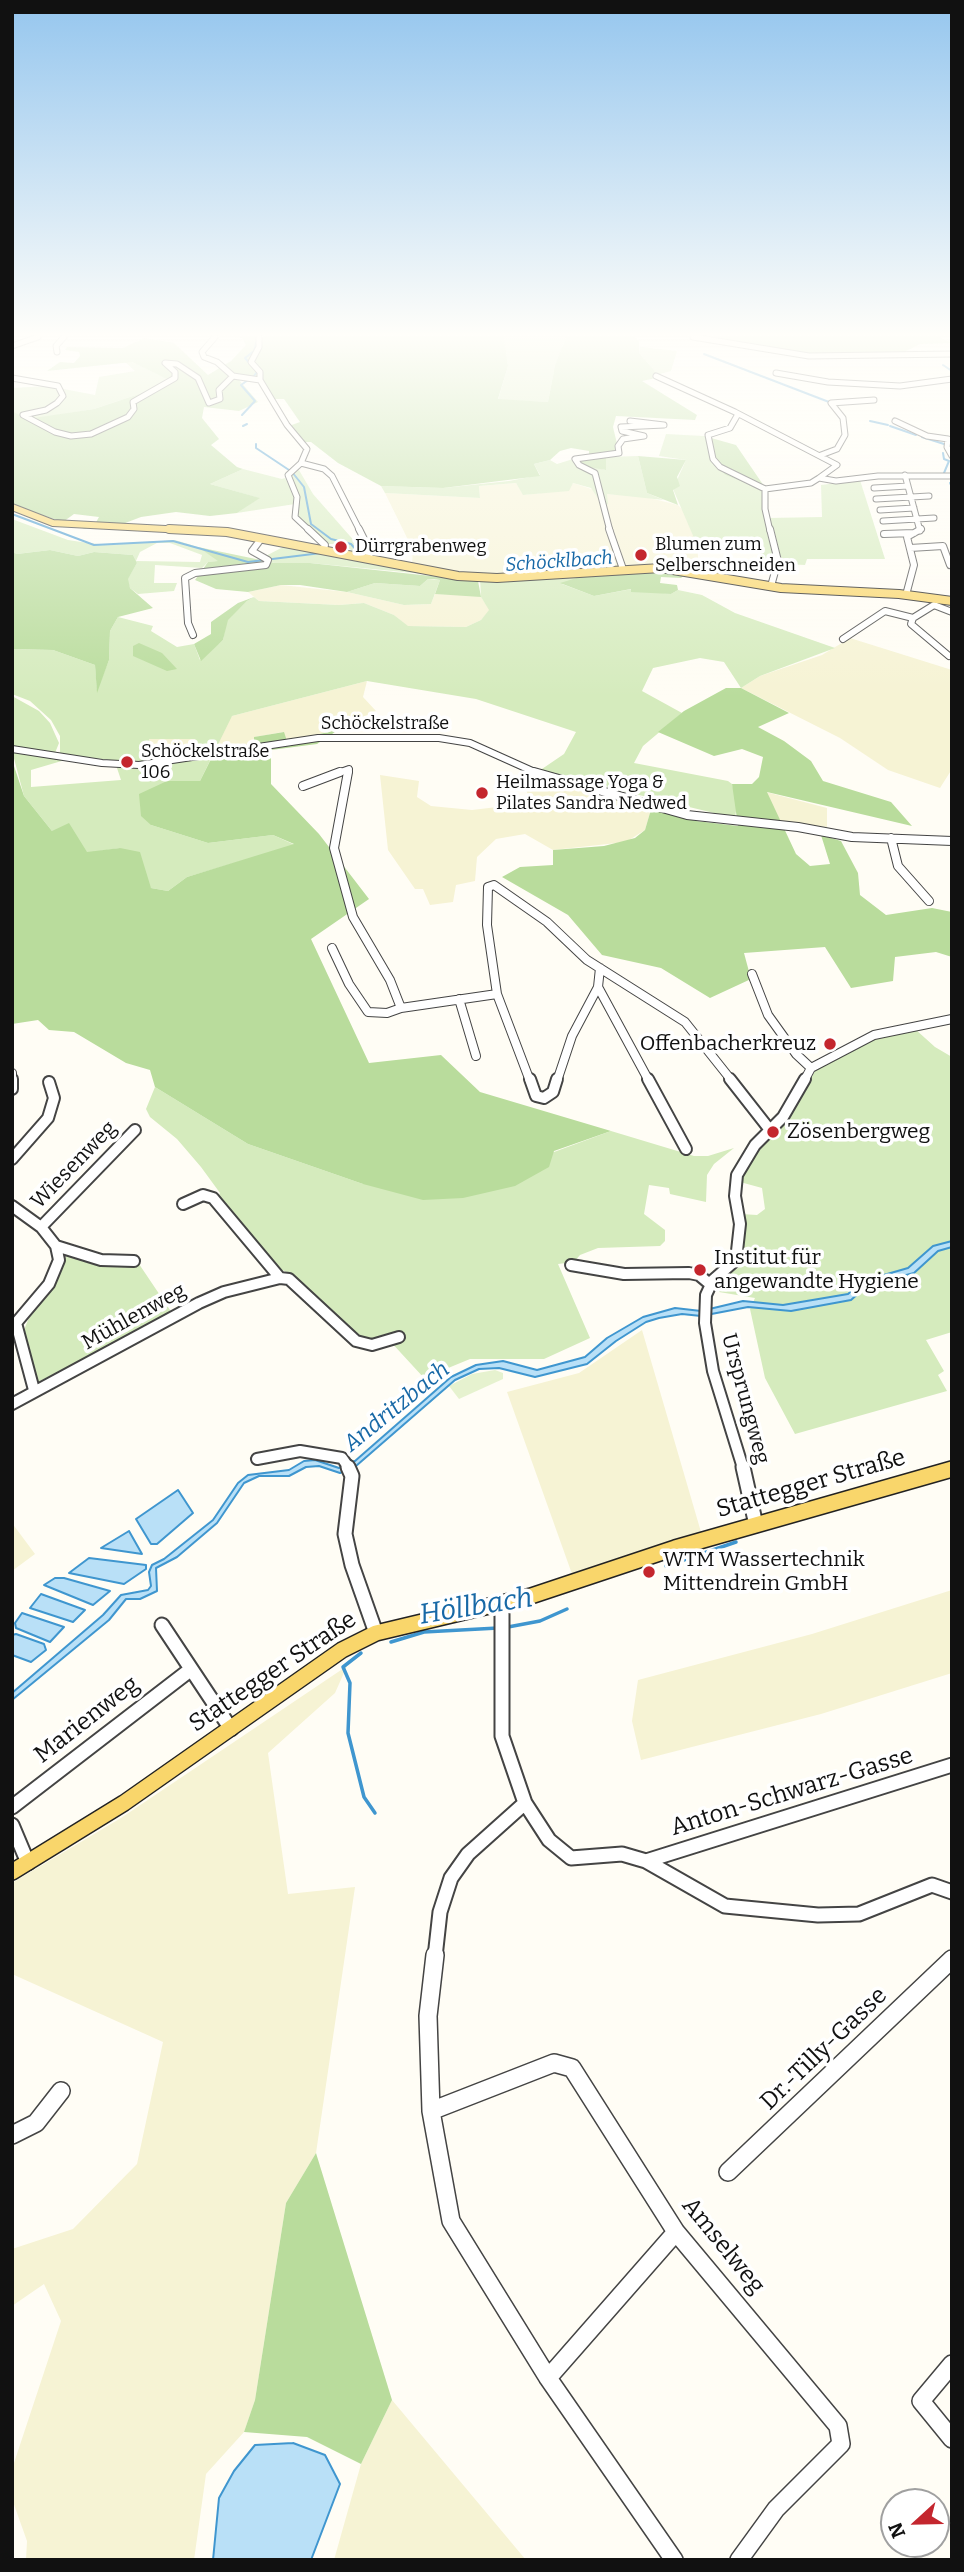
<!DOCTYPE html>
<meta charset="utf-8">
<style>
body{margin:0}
#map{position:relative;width:964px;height:2572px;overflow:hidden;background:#fffdf5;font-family:Bitter,serif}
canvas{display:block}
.frame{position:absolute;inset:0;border:14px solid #111;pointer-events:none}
.north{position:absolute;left:880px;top:2488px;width:70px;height:70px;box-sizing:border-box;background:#fff;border:2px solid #a0a0a0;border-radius:50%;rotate:248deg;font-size:19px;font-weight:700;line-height:28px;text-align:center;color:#111}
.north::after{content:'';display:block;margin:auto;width:24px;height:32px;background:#c4262e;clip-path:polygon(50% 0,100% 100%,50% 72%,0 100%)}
</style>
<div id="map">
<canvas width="964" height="2572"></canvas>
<div class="frame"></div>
<div class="north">N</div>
</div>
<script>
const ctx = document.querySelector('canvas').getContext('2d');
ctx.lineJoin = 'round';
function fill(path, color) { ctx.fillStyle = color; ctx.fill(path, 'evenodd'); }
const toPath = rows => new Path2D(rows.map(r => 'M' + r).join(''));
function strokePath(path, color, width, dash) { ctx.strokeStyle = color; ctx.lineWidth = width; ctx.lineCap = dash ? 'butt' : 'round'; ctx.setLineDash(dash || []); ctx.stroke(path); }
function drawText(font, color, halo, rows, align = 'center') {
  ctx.font = font + ' Bitter,serif'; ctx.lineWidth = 7; ctx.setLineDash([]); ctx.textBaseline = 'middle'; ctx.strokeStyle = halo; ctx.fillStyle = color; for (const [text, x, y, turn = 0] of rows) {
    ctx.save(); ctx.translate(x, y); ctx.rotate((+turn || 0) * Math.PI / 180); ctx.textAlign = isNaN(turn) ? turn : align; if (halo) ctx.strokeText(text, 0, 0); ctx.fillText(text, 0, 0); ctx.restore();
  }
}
const farmland = toPath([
 [516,483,524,495,568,490,573,483,607,494,642,496,678,505,683,510,697,545,699,567,487,575,469,575,412,564,413,550,385,493,480,498,479,486],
 [281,585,347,592,404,605,431,604,435,594,473,595,481,597,490,610,481,620,466,627,407,626,394,615,364,603,339,605,259,601,248,592],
 [850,638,952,670,952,769,940,788,888,770,840,738,741,688,760,676,822,655],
 [367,681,363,697,376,711,338,730,287,741,283,732,255,737,254,745,155,761,149,739,195,739,232,716],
 [380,775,419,781,417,797,431,806,472,810,531,803,525,787,553,780,652,806,645,830,626,842,553,850,525,834,496,839,477,857,475,881,456,885,453,902,430,905,423,889,415,889,388,850],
 [766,792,827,808,827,827,780,823],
 [642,1330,701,1532,572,1574,507,1392,579,1373],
 [12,1523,35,1554,12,1571],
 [952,1590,952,1673,821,1714,641,1760,632,1721,638,1680,812,1634],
 [347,1666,335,1693,268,1753,288,1894,355,1887,316,2153,286,2203,255,2400,244,2432,206,2474,194,2560,26,2560,27,2541,12,2499,12,2469,61,2321,44,2284,12,2306,12,2249,73,2229,137,2164,163,2042,12,1974,12,1883,121,1818],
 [392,2400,526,2560,334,2560,361,2464]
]);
const green = toPath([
 [504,337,566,337,555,365,548,402,498,400,508,366],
 [640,347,677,351,671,371,653,376,654,370,639,353],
 [125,362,132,362,170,380,148,391,94,409,26,420,12,411,12,388,48,386,95,395,99,377,135,371],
 [666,434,704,436,710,459,725,475,762,490,768,518,822,517,821,485,860,480,885,559,807,559,805,565,764,563,758,546,697,545,673,489,686,460,659,456],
 [638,456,647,493,664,500,607,494,608,504,603,506,591,488,573,483,569,491,523,495,516,483,479,486,480,498,385,493,381,486,443,488,509,481,540,475,534,464,550,460,557,464,573,459,605,470,606,457],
 [243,469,282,479,285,478,293,491,295,504,237,513,259,498,210,484],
 [299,470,313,494,364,552,352,551,344,544,327,544,298,516,297,489,290,475],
 [12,519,68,540,88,543,109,545,175,540,198,547,220,561,208,562,202,568,155,565,154,583,177,583,174,591,138,594,130,588,127,580,137,563,133,555,94,552,78,556,50,550,17,554,12,552],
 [157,543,170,543,202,555,200,562,136,561,140,552],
 [283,547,411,569,424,574,310,563,275,563,260,559],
 [578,574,580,578,562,584,594,596,632,589,671,594,678,590,702,595,735,613,835,648,760,676,741,688,724,662,700,658,653,668,642,691,682,713,643,746,634,763,728,781,732,784,737,804,735,818,539,771,564,754,576,732,476,699,367,681,232,716,200,781,167,781,151,825,208,843,273,835,295,845,187,877,168,891,151,888,120,848,87,853,52,831,24,796,12,751,65,760,31,770,31,787,121,780,116,765,119,761,60,754,60,736,51,720,30,701,12,694,12,649,53,650,95,665,97,690,109,660,110,631,118,617,153,626,151,631,177,647,194,644,200,660,223,640,227,620,247,601,254,597,259,601,339,605,364,603,394,615,408,626,466,627,481,620,489,610,481,597,480,579],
 [149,739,195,739,197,745,213,751,155,761],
 [428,579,440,580,431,604,404,605,347,592,375,583,420,586],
 [12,696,39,711,50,723,59,743,55,753,12,747],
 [915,1029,935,1047,952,1057,952,1332,926,1340,944,1371,938,1375,947,1391,795,1434,765,1378,750,1309,755,1298,719,1292,727,1275,738,1268,742,1259,744,1226,741,1214,757,1215,765,1209,762,1188,740,1182,749,1159,787,1121,816,1069,871,1040],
 [155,1087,248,1144,363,1184,554,1152,611,1131,694,1156,708,1156,734,1148,714,1164,707,1175,706,1202,670,1194,669,1188,649,1185,644,1214,665,1230,665,1241,660,1246,598,1248,580,1255,574,1262,558,1264,590,1338,544,1359,470,1359,424,1378,389,1340,361,1340,344,1328,290,1273,276,1268,218,1197,220,1193,201,1167,177,1139,150,1117,146,1109],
 [70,1252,98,1263,139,1264,172,1313,38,1382,22,1335,28,1320,52,1286,61,1272,63,1260]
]);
const forest = toPath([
 [232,337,504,337,508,366,498,399,548,402,555,365,566,337,635,337,639,341,639,353,654,370,656,378,642,381,697,415,695,420,616,416,613,427,619,452,606,458,606,470,588,467,573,459,589,454,589,451,571,448,560,451,550,460,534,464,540,476,443,488,381,486,338,463,311,442,304,442,289,426,300,422,284,399,271,399,259,381,239,380,258,402,239,411,204,407,202,418,219,439,211,445,237,467,243,469,210,484,260,498,237,513,210,516,176,512,141,517,120,525,82,529,95,524,99,517,74,514,63,522,12,505,12,411,27,419,94,409,148,391,169,380,132,362,47,371,60,362,74,363,80,356,79,352,65,350,67,347,123,348,144,338,174,343,208,375,231,361,246,345,242,338],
 [685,337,939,337,952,343,920,344,902,353,834,358,725,345],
 [704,436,736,445,764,486,762,490,725,475,710,459],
 [638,456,686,460,677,477,680,486,673,490,678,505,647,493],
 [198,547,275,563,310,563,478,581,481,597,435,594,440,580,434,579,428,579,420,586,375,583,347,592,300,585,281,585,248,592,216,589,195,580,208,562,218,561],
 [50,550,78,556,94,552,133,555,137,563,128,579,130,588,153,608,118,617,110,631,109,660,97,693,95,665,53,650,12,649,12,552,17,554],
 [633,571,689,572,681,578,661,577,660,583,677,585,678,590,671,594,631,592,631,589,594,596,560,583,580,577],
 [254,597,247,601,228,620,223,640,201,661,194,644,211,634,211,622,238,603],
 [139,643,162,653,177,669,167,671,133,656,133,646],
 [726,688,741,688,789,713,758,727,784,741,811,761,823,781,891,802,912,826,767,792,796,854,810,866,830,864,821,835,841,841,858,873,860,895,886,915,932,908,952,912,952,957,936,952,895,957,893,981,851,988,825,947,744,953,751,979,710,998,661,968,602,955,568,915,502,877,520,867,553,865,553,850,604,846,635,838,645,830,652,806,696,821,738,826,732,784,752,784,759,777,763,757,742,749,714,756,658,732,684,711],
 [338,730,317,744,271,750,271,784,319,834,369,899,311,939,369,1063,441,1055,480,1092,611,1131,554,1151,549,1167,515,1186,463,1198,423,1200,363,1184,248,1144,155,1087,150,1070,126,1063,74,1032,49,1030,38,1020,12,1024,12,760,24,796,52,831,69,823,87,852,120,848,140,852,151,888,168,891,187,877,294,844,273,835,208,843,151,825,141,816,139,794,167,781,200,781,215,751,254,745,254,737,284,732,287,741],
 [316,2153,392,2400,361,2464,307,2437,244,2432,255,2400,286,2203]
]);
const pitch = toPath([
 [495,1370,503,1373,503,1379,459,1399,449,1386,472,1374]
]);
const water = toPath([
 [952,1241,952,1247,938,1251,914,1273,868,1285,851,1300,791,1311,748,1307,701,1316,682,1314,659,1318,646,1322,616,1341,587,1364,535,1377,499,1368,479,1369,455,1380,356,1466,340,1473,319,1466,306,1467,289,1476,259,1476,244,1483,217,1523,177,1557,156,1568,157,1591,140,1599,126,1599,109,1620,12,1700,12,1693,103,1615,121,1595,148,1590,151,1586,149,1572,152,1565,164,1559,213,1520,238,1483,248,1475,289,1470,304,1461,315,1460,339,1468,355,1461,451,1377,476,1365,503,1361,537,1370,585,1357,607,1338,643,1317,675,1308,701,1311,743,1301,783,1305,848,1294,863,1281,908,1268,933,1246,952,1241],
 [178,1490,193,1513,157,1544,151,1544,136,1519,178,1490],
 [129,1531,142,1554,101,1548,129,1531],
 [89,1558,146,1565,146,1569,124,1584,69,1573,89,1558],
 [55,1578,64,1578,110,1591,93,1605,44,1585,55,1578],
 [41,1594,85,1610,73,1622,30,1608,41,1594],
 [22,1613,64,1627,50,1642,16,1628,15,1623,22,1613],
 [16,1634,44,1644,46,1650,31,1662,12,1655,12,1635,16,1634],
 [293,2443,325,2455,340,2484,311,2560,213,2560,219,2498,234,2471,255,2445,293,2443]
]);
const streamFar1 = toPath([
 [704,354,829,402],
 [943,365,952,371],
 [253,377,257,372,245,358,254,351,257,340],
 [242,415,255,401,241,385,248,380],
 [870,421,888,425],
 [243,426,247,424],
 [890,426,916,435],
 [922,437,944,444],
 [256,444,256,448,289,470],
 [943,453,944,459,949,461,944,473],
 [292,472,304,487,311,524,331,539,351,544,357,551],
 [950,483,952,487],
 [12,514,94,545,173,541,248,562,321,553]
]);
const stream = toPath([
 [666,1566,736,1542],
 [508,1627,540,1621,567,1609],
 [391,1642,424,1632,498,1628],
 [361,1653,343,1667,350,1683,348,1733,364,1797,375,1813]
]);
const minorFar5 = toPath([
 [215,337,202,352,204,357,217,362,233,376,260,380],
 [259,337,259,347,251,362,260,372,260,380,287,425,307,449,301,463,288,475,297,497,295,517,310,531],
 [693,337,809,356,952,354],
 [12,346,38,337],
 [57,352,56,346,64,337],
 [776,373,828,382,900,386,952,379],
 [656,376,735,412,837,465,819,478,836,481,878,476,952,476],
 [12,378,58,386,63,396,57,403,46,410,23,415,55,432,71,436,91,434,128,417,134,409,133,402,175,378,175,372,165,363,177,364,198,378,209,403,220,399,219,390,233,376],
 [738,414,730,428,708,435,713,459,720,467,765,489,811,483,819,478],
 [895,421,927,436,948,439,947,447,952,456],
 [821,455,837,449,845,435,843,418,831,403,874,400],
 [301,463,324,469,332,476,360,531],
 [905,475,920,531],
 [874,488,908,486],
 [765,489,765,509,770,531],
 [876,499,929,496],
 [880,510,914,508],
 [883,521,934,518],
 [610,531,595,473,579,465,575,459,619,453,618,446,623,439,644,436,622,431,621,427,664,425,630,421]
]);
const minorFar4 = toPath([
 [308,529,325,545,324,550],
 [359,529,369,549,369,557],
 [609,529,623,569],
 [770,529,778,561,771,586],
 [884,534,914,533],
 [910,548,943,546,950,565],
 [906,595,914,565,907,537,921,529],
 [913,618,911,624,949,656],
 [193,635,188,623,185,578,195,573,266,565,268,560,252,551,261,539],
 [843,639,885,611,913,618,934,605,952,612],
 [12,749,102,763,139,765,318,738,439,738,470,743,539,774],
 [335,774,349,769,348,774]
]);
const minorFar3 = toPath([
 [348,772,334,848,353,917,390,980,401,1008,497,994],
 [534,772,687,815,798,827,852,837,952,841],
 [303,786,340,772],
 [891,838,898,866,929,901],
 [332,948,349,984,368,1012,387,1013,401,1008],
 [752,974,768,1015,796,1054,811,1068],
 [598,987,649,1081],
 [459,999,476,1056],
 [12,1073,12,1081],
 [530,1081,497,994,487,925,488,887,494,885,547,922,587,960,685,1022,732,1081],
 [557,1081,572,1036,598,987,600,968],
 [804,1081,811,1068,874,1035,952,1019]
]);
const minorFar2 = toPath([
 [12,1079,12,1089],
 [530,1079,536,1096,544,1098,553,1092,557,1079],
 [648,1079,686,1149],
 [730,1079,770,1130],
 [12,1159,48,1118,54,1098,49,1082],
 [183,1204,203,1195,213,1198,280,1278],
 [12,1206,41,1227,56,1246,59,1260,49,1284,16,1323,34,1390],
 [41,1227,135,1130],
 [56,1246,101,1260,134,1261],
 [571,1265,624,1274,689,1273,699,1275,711,1285],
 [12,1404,199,1303,224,1292,280,1278,289,1279,356,1341,372,1345,399,1337],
 [257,1459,300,1451,342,1458,349,1468],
 [743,1468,713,1371,705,1323,706,1295,713,1280,736,1260,740,1224,735,1196,737,1175,755,1145,783,1117,805,1079]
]);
const minorFar1 = toPath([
 [348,1467,352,1476,345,1534,352,1565,376,1633],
 [743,1467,756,1525],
 [502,1604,502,1736,525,1803,549,1840,571,1858,622,1854,646,1861,725,1906,818,1915,859,1914,932,1885,952,1892],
 [162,1625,231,1729],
 [12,1807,190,1670],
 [12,1825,28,1863],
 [646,1861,952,1765],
 [435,1957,440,1912,451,1878,468,1854,525,1803]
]);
const minor = toPath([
 [435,1955,428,2016,431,2111,451,2221,548,2378,674,2560],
 [431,2111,554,2063,572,2068,676,2232,838,2426,841,2444,776,2509,739,2560],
 [12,2135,36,2123,61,2091],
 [728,2172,952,1959],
 [952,2364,921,2401,952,2439],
 [548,2378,676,2232]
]);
const majorFar2 = toPath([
 [12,507,53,523,203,531]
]);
const majorFar1 = toPath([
 [169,529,227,532,458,576,497,578,661,568,781,588,899,594,952,601]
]);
const major = toPath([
 [12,1872,124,1803,342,1650,376,1633,531,1596,675,1548,952,1469]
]);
const markers = [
 [341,547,7,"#c4262e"],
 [641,555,7,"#c4262e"],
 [127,762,7,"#c4262e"],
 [482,793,7,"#c4262e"],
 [830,1044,7,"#c4262e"],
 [773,1132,7,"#c4262e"],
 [700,1270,7,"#c4262e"],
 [649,1572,7,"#c4262e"]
];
const farPoinames = [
 ["Blumen zum",655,545],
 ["Selberschneiden",655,566],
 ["Dürrgrabenweg",355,547],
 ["Schöckelstraße",141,752],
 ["106",141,773],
 ["Heilmassage Yoga &",496,783],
 ["Pilates Sandra Nedwed",496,804]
];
const farStreetnames = [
 ["Schöckelstraße",385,724]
];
const farWaternames = [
 ["Schöcklbach",559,562,-4]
];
const poiNames = [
 ["Offenbacherkreuz",816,1044,"right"],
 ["Zösenbergweg",787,1132],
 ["Institut für",714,1258],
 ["angewandte Hygiene",714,1282],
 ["WTM Wassertechnik",663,1560],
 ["Mittendrein GmbH",663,1584]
];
const streetNames = [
 ["Wiesenweg",74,1165,-46],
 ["Mühlenweg",134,1317,-29],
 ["Ursprungweg",745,1399,75]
];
const waterNames = [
 ["Andritzbach",397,1407,-39]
];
const nearStreetnames = [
 ["Stattegger Straße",811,1484,-16],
 ["Stattegger Straße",273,1672,-34],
 ["Marienweg",87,1720,-38],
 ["Anton-Schwarz-Gasse",792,1792,-17],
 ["Dr.-Tilly-Gasse",824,2049,-44],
 ["Amselweg",723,2246,51]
];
const nearWaternames = [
 ["Höllbach",476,1607,-9]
];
fill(farmland, '#f6f3d4');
fill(green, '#d5ebbd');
fill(forest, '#b9dc9c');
fill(pitch, '#e6f2cf');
fill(water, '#b9e0f7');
strokePath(water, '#3f96cf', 2);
strokePath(streamFar1, '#3f96cf', 2);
strokePath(stream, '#3f96cf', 3.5);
strokePath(minorFar5, '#444', 7);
strokePath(minorFar4, '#444', 8);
strokePath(minorFar3, '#444', 10);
strokePath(minorFar2, '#444', 14);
strokePath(minorFar1, '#444', 17);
strokePath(minor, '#444', 20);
strokePath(majorFar2, '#222', 8);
strokePath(majorFar1, '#222', 10);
strokePath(major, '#222', 18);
strokePath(minorFar5, '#fff', 5);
strokePath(minorFar4, '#fff', 6);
strokePath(minorFar3, '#fff', 8);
strokePath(minorFar2, '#fff', 10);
strokePath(minorFar1, '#fff', 13);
strokePath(minor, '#fff', 17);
strokePath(majorFar2, '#f9d66b', 6);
strokePath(majorFar1, '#f9d66b', 8);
strokePath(major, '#f9d66b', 15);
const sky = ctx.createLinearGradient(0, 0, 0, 697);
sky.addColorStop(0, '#95c6ee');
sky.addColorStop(0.48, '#fffefa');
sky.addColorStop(1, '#fffefa00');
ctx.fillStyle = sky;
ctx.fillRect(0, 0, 964, 697);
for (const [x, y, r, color] of markers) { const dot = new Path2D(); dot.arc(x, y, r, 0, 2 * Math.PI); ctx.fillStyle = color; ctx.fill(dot); strokePath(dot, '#fff', 2.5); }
drawText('18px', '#111', '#fff', farPoinames, 'left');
drawText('18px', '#111', '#fff', farStreetnames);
drawText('italic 19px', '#1768a6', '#fff', farWaternames);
drawText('21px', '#111', '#fff', poiNames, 'left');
drawText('21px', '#111', '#fff', streetNames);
drawText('italic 23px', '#1768a6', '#fff', waterNames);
drawText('24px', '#111', '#fff', nearStreetnames);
drawText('italic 28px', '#1768a6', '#fff', nearWaternames);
</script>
